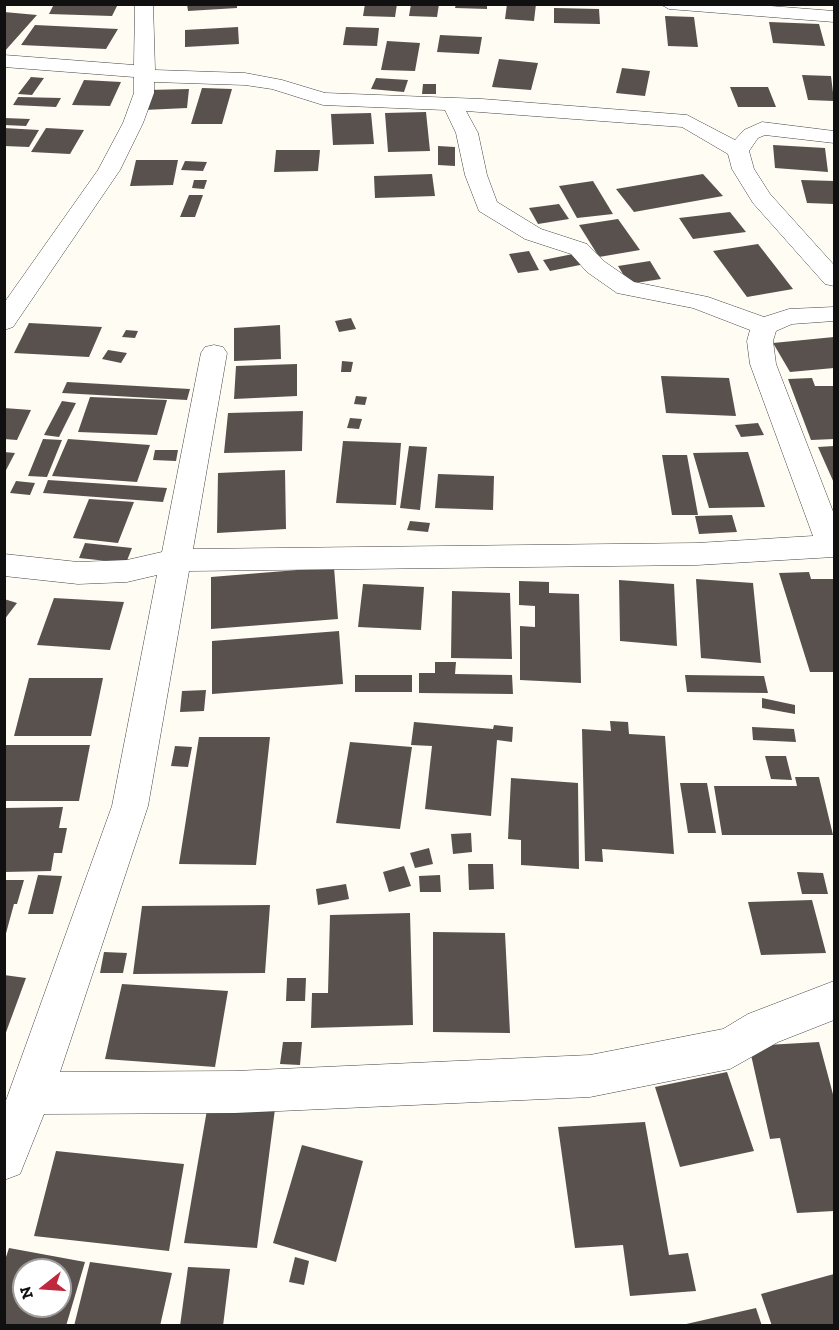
<!DOCTYPE html>
<style>
body{margin:0}
#map{position:relative;width:839px;height:1330px;overflow:hidden;background:#fffcf4;font-family:"Zilla Slab",serif}
canvas{display:block}
.frame{position:absolute;inset:0;border:6px solid #101010;pointer-events:none}
.north{position:absolute;left:12px;top:1258px;width:60px;height:60px;box-sizing:border-box;background:#fff;border:2px solid #9f9f9f;border-radius:50%;rotate:253deg;font-size:16px;font-weight:700;line-height:24px;text-align:center;color:#101010}
.north::after{content:'';display:block;margin:auto;width:21px;height:27px;background:#c0293d;clip-path:polygon(50% 0,100% 100%,50% 72%,0 100%)}
</style>
<div id="map">
<canvas width="839" height="1330"></canvas>
<div class="frame"></div>
<div class="north">N</div>
</div>
<script>
const ctx = document.querySelector('canvas').getContext('2d');
ctx.lineJoin = 'round';
function fill(path, color) { ctx.fillStyle = color; ctx.fill(path, 'evenodd'); }
const toPath = rows => new Path2D(rows.map(r => 'M' + r).join(''));
function strokePath(path, color, width, dash) { ctx.strokeStyle = color; ctx.lineWidth = width; ctx.lineCap = dash ? 'butt' : 'round'; ctx.setLineDash(dash || []); ctx.stroke(path); }
const building = toPath([
 [54,4,118,4,112,16,49,14],
 [187,4,237,4,237,8,188,11],
 [365,4,397,4,395,17,363,16],
 [411,4,439,4,437,17,409,16],
 [456,4,487,4,487,9,455,8],
 [507,4,536,4,534,21,505,19],
 [554,8,599,9,600,24,554,23],
 [4,12,37,15,4,52],
 [665,16,694,17,698,47,668,46],
 [769,22,819,24,825,46,773,43],
 [35,25,118,29,106,49,21,45],
 [238,27,239,44,185,47,185,30],
 [346,27,379,28,377,46,343,45],
 [440,35,482,37,479,54,437,52],
 [387,41,420,43,415,71,381,70],
 [499,59,538,63,531,90,492,87],
 [622,68,650,71,645,96,616,93],
 [802,75,831,76,834,101,808,100],
 [31,77,44,78,32,95,18,94],
 [376,78,408,80,404,92,371,89],
 [84,80,121,82,110,106,72,105],
 [423,84,436,84,436,94,422,94],
 [730,87,768,87,776,107,738,107],
 [202,88,232,89,222,124,191,124],
 [189,89,187,108,144,110,148,90],
 [18,97,61,98,56,107,13,105],
 [426,112,430,151,388,152,385,113],
 [371,113,374,144,333,145,331,114],
 [4,118,30,119,26,126,4,125],
 [4,128,39,130,29,147,4,146],
 [46,128,84,130,70,154,31,152],
 [773,145,825,148,828,172,775,168],
 [438,146,455,147,455,166,438,165],
 [276,150,320,150,318,171,274,172],
 [136,160,178,160,173,185,130,186],
 [185,161,207,162,203,171,181,170],
 [432,174,435,196,375,198,374,176],
 [703,174,723,196,634,212,616,189],
 [194,180,207,180,204,189,192,188],
 [801,180,834,181,834,204,807,203],
 [593,181,613,214,577,218,559,186],
 [189,195,203,195,195,217,180,217],
 [559,204,569,219,538,224,529,208],
 [730,212,746,232,693,239,679,218],
 [618,219,640,250,599,257,579,225],
 [758,244,793,289,747,297,713,251],
 [529,251,539,270,518,273,509,254],
 [578,253,585,264,550,271,543,260],
 [650,261,661,279,629,284,618,266],
 [351,318,356,329,339,332,335,321],
 [29,323,102,327,89,357,14,353],
 [280,325,281,359,234,361,234,328],
 [126,330,138,331,135,338,122,337],
 [834,337,834,368,790,372,773,343],
 [108,350,127,353,121,363,102,359],
 [342,361,353,362,351,372,341,372],
 [297,364,297,396,234,399,236,366],
 [661,376,729,378,736,416,666,413],
 [812,378,815,386,834,386,834,439,811,440,788,379],
 [67,382,190,389,187,400,62,393],
 [356,396,367,397,365,405,354,404],
 [90,397,167,400,157,435,78,432],
 [62,401,76,403,59,437,44,435],
 [4,408,31,410,17,440,4,439],
 [303,411,302,451,224,453,228,413],
 [350,418,362,419,359,429,347,428],
 [758,423,764,435,741,437,735,425],
 [43,439,62,440,47,477,28,476],
 [68,439,150,445,137,482,52,476],
 [343,441,401,443,396,505,336,503],
 [409,446,427,447,420,510,400,508],
 [834,446,834,483,818,447],
 [155,450,178,450,176,461,153,460],
 [4,452,15,453,4,474],
 [748,452,765,507,709,508,693,453],
 [662,455,687,455,698,515,672,515],
 [285,470,286,529,217,533,218,473],
 [438,474,494,476,493,510,435,508],
 [48,480,167,488,163,502,43,493],
 [16,481,35,483,30,495,10,493],
 [89,499,134,502,118,543,73,538],
 [732,515,737,532,699,534,695,516],
 [410,521,430,523,428,532,407,530],
 [85,543,132,548,126,563,79,558],
 [334,567,338,619,211,629,211,577],
 [809,572,811,579,833,579,834,584,834,672,810,672,779,573],
 [696,579,753,583,761,663,701,658],
 [619,580,674,584,677,646,620,641],
 [519,581,549,582,549,593,579,594,581,683,520,680,520,626,535,627,535,606,519,605],
 [363,584,424,587,421,630,358,627],
 [452,591,510,593,512,659,451,658],
 [54,598,124,602,110,650,37,645],
 [4,599,17,603,4,620],
 [339,631,343,684,212,694,212,641],
 [435,662,456,662,455,674,512,675,513,694,419,693,419,673,435,673],
 [355,675,412,675,412,692,355,692],
 [685,675,764,676,768,693,687,692],
 [29,678,103,678,91,736,14,736],
 [206,690,204,711,180,712,182,691],
 [762,698,795,705,795,714,762,708],
 [610,721,628,722,629,734,665,736,674,854,602,849,603,862,585,861,582,729,611,731],
 [414,722,493,729,494,725,513,727,512,742,497,740,491,816,425,809,432,746,411,745],
 [752,727,794,729,796,742,753,740],
 [199,737,270,737,256,865,179,864],
 [350,742,412,747,400,829,336,823],
 [4,745,90,745,79,801,4,801],
 [175,746,192,747,188,767,171,766],
 [765,756,786,756,792,780,771,779],
 [795,777,819,777,833,835,722,835,714,786,797,786],
 [511,778,578,783,579,869,521,865,521,840,508,839],
 [680,783,707,783,716,833,688,833],
 [63,807,59,828,67,828,62,853,54,853,51,871,4,872,4,808],
 [471,833,472,852,453,854,451,834],
 [429,848,433,864,415,868,410,853],
 [468,864,493,864,494,889,469,890],
 [404,866,411,886,389,892,383,872],
 [797,872,823,873,828,894,802,894],
 [38,875,62,876,53,914,28,914],
 [440,875,441,892,420,892,419,876],
 [4,880,24,880,17,904,14,904,5,937],
 [346,884,349,899,318,905,316,889],
 [812,900,826,953,761,955,748,902],
 [270,905,265,973,133,974,142,906],
 [410,913,413,1025,311,1028,312,993,328,993,330,915],
 [433,932,505,933,510,1033,433,1032],
 [104,952,127,953,123,973,100,973],
 [4,975,26,978,5,1035,4,1035],
 [287,978,306,978,305,1001,286,1001],
 [122,984,228,991,215,1067,105,1059],
 [283,1042,302,1042,300,1065,280,1064],
 [819,1042,834,1098,834,1211,797,1213,780,1138,770,1139,749,1046],
 [727,1072,754,1151,680,1167,655,1087],
 [208,1104,275,1109,257,1248,184,1243],
 [645,1122,669,1255,688,1253,696,1291,630,1296,623,1245,575,1248,558,1127],
 [302,1145,363,1161,336,1262,273,1243],
 [56,1151,184,1164,169,1251,34,1236],
 [9,1248,85,1262,66,1326,4,1326,4,1263],
 [24,1270,60,1270,60,1306,24,1306],
 [295,1257,309,1261,304,1285,289,1282],
 [90,1262,172,1273,160,1326,74,1326],
 [188,1267,230,1269,223,1326,180,1326],
 [834,1274,834,1326,772,1326,761,1294],
 [756,1308,762,1326,682,1326,682,1325]
]);
const street = toPath([
 [135,4,153,4,155,70,245,73,282,80,325,93,482,99,687,115,735,140,744,130,762,122,834,131,834,143,765,135,758,138,749,151,754,169,770,194,834,265,834,286,825,284,753,203,732,169,728,154,682,127,466,111,478,133,487,175,497,202,541,229,587,244,605,262,634,282,708,297,764,317,789,309,834,307,834,321,792,324,776,331,773,341,776,364,834,514,834,557,697,565,189,571,148,806,60,1072,235,1071,590,1055,723,1029,748,1014,834,981,834,1020,778,1042,730,1069,590,1097,235,1113,44,1114,20,1174,4,1180,4,1106,112,806,157,575,127,582,78,584,4,576,4,554,78,562,127,560,162,552,201,353,205,347,214,345,223,347,227,353,193,549,697,543,813,536,750,364,747,341,750,330,693,308,617,293,587,272,571,254,525,239,479,211,465,175,456,133,445,110,323,105,272,89,245,85,154,82,154,93,143,123,120,170,13,327,4,330,4,303,98,170,123,123,134,93,134,77,4,67,4,55,134,65,135,4],
 [660,4,745,4,834,11,834,22,669,9,660,4]
]);
fill(building, '#59514d');
strokePath(street, '#434343', 1);
fill(street, '#fff');
</script>
